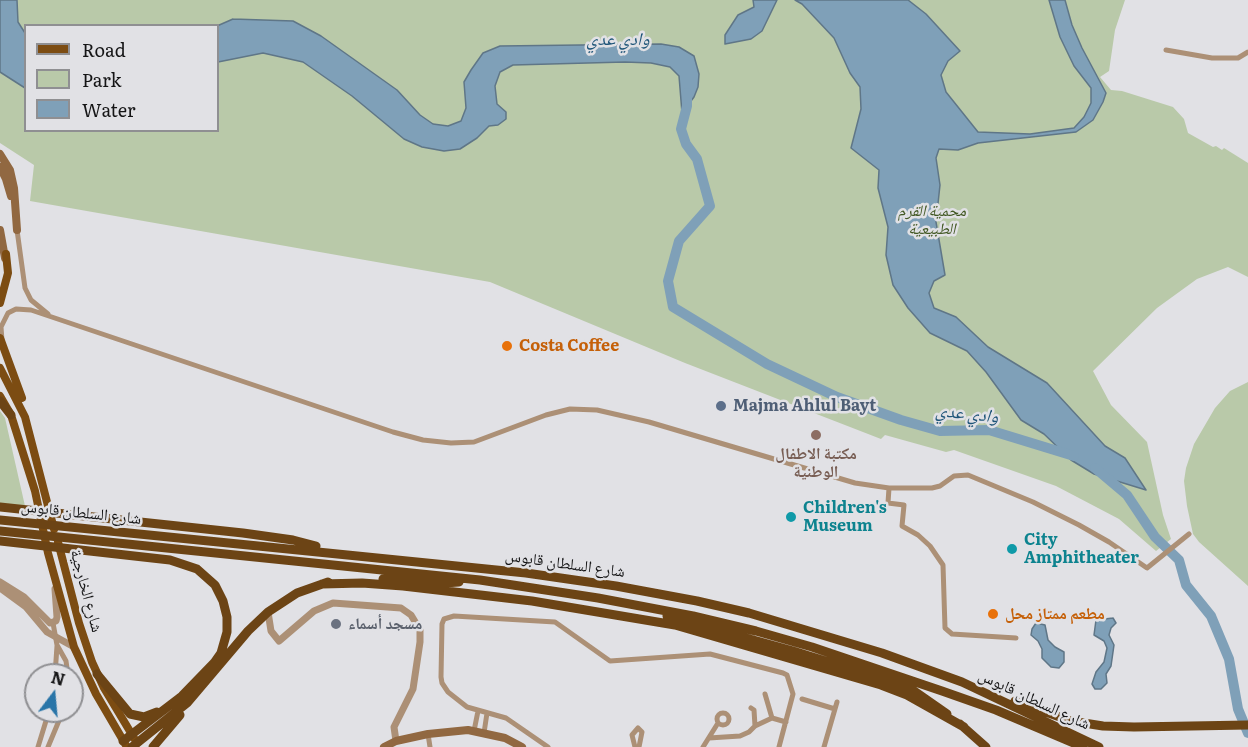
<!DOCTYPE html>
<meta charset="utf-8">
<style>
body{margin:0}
#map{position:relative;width:1248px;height:747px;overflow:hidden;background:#e1e1e5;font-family:Literata,serif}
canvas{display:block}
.legend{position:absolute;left:24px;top:24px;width:195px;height:108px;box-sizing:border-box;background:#e1e1e5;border:2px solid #8f8f92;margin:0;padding:8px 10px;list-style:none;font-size:18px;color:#151516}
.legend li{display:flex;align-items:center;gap:12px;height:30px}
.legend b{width:30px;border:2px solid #8f8f92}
.north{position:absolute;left:24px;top:663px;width:60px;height:60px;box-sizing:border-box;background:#e1e1e5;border:2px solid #8f8f92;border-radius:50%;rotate:16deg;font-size:16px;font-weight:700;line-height:24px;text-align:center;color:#151516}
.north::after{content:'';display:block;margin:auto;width:21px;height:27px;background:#2975a8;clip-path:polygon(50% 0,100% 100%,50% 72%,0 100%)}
</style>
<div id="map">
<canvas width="1248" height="747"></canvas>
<ul class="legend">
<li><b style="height:8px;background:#7c4c12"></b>Road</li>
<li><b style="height:16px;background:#b9c9a9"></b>Park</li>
<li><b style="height:16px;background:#7fa0b8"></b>Water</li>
</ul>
<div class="north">N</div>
</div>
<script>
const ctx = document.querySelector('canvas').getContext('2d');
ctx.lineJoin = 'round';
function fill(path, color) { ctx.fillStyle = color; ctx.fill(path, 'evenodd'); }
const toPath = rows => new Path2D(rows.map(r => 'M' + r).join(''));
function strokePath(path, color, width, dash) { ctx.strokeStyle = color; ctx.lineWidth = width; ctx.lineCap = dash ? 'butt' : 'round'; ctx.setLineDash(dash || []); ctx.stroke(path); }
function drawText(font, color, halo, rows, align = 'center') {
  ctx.font = font + ' Literata,"Noto Naskh Arabic",serif'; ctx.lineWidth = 5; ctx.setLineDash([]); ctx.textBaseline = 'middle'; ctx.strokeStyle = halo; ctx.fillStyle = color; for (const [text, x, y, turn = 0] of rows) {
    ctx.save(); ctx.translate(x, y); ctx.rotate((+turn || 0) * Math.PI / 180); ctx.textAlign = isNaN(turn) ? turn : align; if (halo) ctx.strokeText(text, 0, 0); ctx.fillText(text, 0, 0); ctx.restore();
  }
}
const green = toPath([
 [0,0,1125,0,1115,30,1109,71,1100,77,1111,90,1122,91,1173,107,1184,119,1188,133,1213,147,1216,146,1222,150,1224,148,1248,163,1248,277,1228,267,1197,279,1157,308,1093,371,1111,405,1147,442,1163,515,1171,539,1156,551,1119,519,1056,486,954,450,946,452,885,435,881,439,685,363,490,282,30,201,34,165,0,143],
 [26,26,218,26,218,130,26,130],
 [1248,382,1248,586,1199,542,1193,534,1187,506,1184,481,1186,468,1194,444,1215,408,1230,391],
 [0,411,5,418,25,506,0,503]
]);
const water = toPath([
 [0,0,17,0,18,22,25,33,25,88,0,72,0,0],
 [753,0,777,0,762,31,751,39,725,44,725,35,738,15,754,7,753,0],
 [795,0,908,0,926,14,960,51,948,61,941,75,946,92,978,132,1030,134,1074,128,1084,117,1091,103,1091,88,1074,66,1060,37,1049,0,1065,0,1072,25,1082,48,1106,93,1103,102,1093,120,1076,132,978,143,958,150,939,149,936,158,940,185,936,222,945,275,934,281,929,293,934,308,956,317,988,347,1047,383,1105,446,1125,458,1146,490,1094,474,1071,460,1044,434,1021,420,986,372,967,351,930,333,908,308,893,285,886,255,888,227,878,188,879,170,851,148,861,109,860,87,850,73,834,38,802,4,795,0],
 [233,19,293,21,321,36,397,90,420,115,433,124,448,126,461,121,466,108,464,82,471,70,483,53,500,46,661,44,679,47,694,56,699,74,698,87,694,97,682,113,679,76,670,67,651,63,625,62,513,65,500,72,495,86,497,104,506,112,506,119,498,125,489,126,477,138,460,149,444,151,422,147,404,139,352,96,303,62,263,53,218,62,217,26,233,19],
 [1113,618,1116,623,1111,628,1109,635,1114,645,1111,666,1106,674,1107,683,1101,689,1095,689,1092,684,1096,672,1104,662,1107,648,1104,641,1094,635,1096,620,1113,618],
 [1036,623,1045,625,1048,640,1055,647,1064,652,1064,662,1059,668,1051,667,1042,658,1042,649,1038,641,1031,635,1032,629,1036,623]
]);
const river = toPath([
 [687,93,687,106,681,129,686,144,697,159,710,206,679,241,668,281,673,307,767,364,837,397,901,420,940,431,989,430,1074,456],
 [1095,468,1127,495,1155,537,1179,560,1186,585,1211,616,1229,659,1238,709,1248,733]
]);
const minor = toPath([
 [1166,50,1212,58,1238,58,1248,52],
 [17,230,25,288,31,300,48,314],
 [2,341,1,327,8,313,16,309,31,310,393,432,423,440,451,443,474,442,546,415,570,409,597,410,649,422,855,483,889,488,932,488,940,486,954,476,968,475,1033,502,1079,525,1109,542,1147,568,1189,534],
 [889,488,888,503,904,505,902,526,918,535,930,546,943,565,945,628,952,634,1016,638],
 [53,623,57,645,66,661,68,675],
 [55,675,57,646],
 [765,694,772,718],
 [802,699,835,709],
 [751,708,754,710,755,726],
 '717 719a6 6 0 1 1 12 0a6 6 0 1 1-12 0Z',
 [474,731,478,711],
 [484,733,487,713],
 [428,734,430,747],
 [709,738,740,736,749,732,755,726,772,718,786,722],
 [38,747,49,711],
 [48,747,63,711],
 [548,747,506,718,467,707,448,692,442,683,441,677,442,624,444,619,454,616,555,622,610,661,710,654,783,673,787,675,793,694,779,747],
 [635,747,632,735,638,728,642,732,639,747],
 [703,747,718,723],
 [824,747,837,702]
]);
const tertiary = toPath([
 [0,582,24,597,50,623,56,621,57,617,55,589],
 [0,588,26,607,47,632,74,647],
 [268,612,271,631,279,641,314,611,333,603,401,608,411,615,420,630,420,642,413,689,394,727,396,741]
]);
const secondary = toPath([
 [0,154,10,170,14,188,17,230],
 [0,167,6,179,11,196],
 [0,230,5,258],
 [384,747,396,741,428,734,468,730,505,738,522,747]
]);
const primary = toPath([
 [0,303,8,273,6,254],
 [0,338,22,398],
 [0,368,25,417,54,529],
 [0,396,11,415,35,491,48,553,74,647,96,694,127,747],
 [58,542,79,623,92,662,104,688,137,743]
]);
const trunk = toPath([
 [0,401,11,415],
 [0,507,243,533,293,540,316,546],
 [0,520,526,573,616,586,697,601,749,613,882,653,962,682,1099,747],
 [0,531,480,580,598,598,693,616,756,631,812,647,942,691,996,710,1083,747],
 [0,541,170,560,197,569,215,585,223,601,227,617,227,632,221,653,214,663,182,696,123,741],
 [383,579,444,583,459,582],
 [322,584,362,583,403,586,532,601,675,625,881,685,907,695,964,727],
 [667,616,793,651,890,681,914,691,947,714],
 [97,674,130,714,144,717,157,712],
 [1015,701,1071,721,1103,726,1134,727,1248,725],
 [960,724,986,747],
 [132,747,187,703,248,631,268,612,297,593,328,582],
 [153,747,180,715]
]);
const markers = [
 [507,346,6,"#e8710a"],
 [721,406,6,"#5c6f8a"],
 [816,435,6,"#8d6e63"],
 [791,517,6,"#0f9aa8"],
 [1012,549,6,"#0f9aa8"],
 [993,614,6,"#e8710a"],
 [336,624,6,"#6b7280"]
];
const parkNames = [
 ["محمية القرم",932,211],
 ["الطبيعية",932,229]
];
const foodNames = [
 ["Costa Coffee",519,346],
 ["مطعم ممتاز محل",1005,614]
];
const serviceNames = [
 ["Majma Ahlul Bayt",733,406]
];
const educationNames = [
 ["مكتبة الاطفال",816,454],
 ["الوطنية",816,472]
];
const cultureNames = [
 ["Children's",803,508],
 ["Museum",803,526],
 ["City",1024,540],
 ["Amphitheater",1024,558]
];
const streetNames = [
 ["شارع السلطان قابوس",81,513,6],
 ["شارع السلطان قابوس",565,564,8],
 ["شارع الخارجية",86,591,75],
 ["شارع السلطان قابوس",1034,700,25]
];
const worshipNames = [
 ["مسجد أسماء",348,624]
];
const waterNames = [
 ["وادي عدي",618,40],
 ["وادي عدي",967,414,6]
];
fill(green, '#b9c9a9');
fill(water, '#7fa0b8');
strokePath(water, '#5f7687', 1.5);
strokePath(river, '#7fa0b8', 10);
strokePath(minor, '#ac9076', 5);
strokePath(tertiary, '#ac9076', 7);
strokePath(secondary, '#916841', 8);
strokePath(primary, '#7c4c12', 8);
strokePath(trunk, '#6c4415', 9);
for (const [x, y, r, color] of markers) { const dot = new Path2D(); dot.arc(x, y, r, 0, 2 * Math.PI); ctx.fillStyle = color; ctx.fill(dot); strokePath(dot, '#e1e1e5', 2); }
drawText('italic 16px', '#435925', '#e1e1e5', parkNames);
drawText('bold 16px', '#c56008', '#e1e1e5', foodNames, 'left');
drawText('bold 16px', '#4e5e75', '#e1e1e5', serviceNames, 'left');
drawText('bold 16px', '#785e54', '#e1e1e5', educationNames);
drawText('bold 16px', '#0d838f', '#e1e1e5', cultureNames, 'left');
drawText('16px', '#151516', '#e1e1e5', streetNames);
drawText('bold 16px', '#5b616d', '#e1e1e5', worshipNames, 'left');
drawText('italic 18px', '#1f5579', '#e1e1e5', waterNames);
</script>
